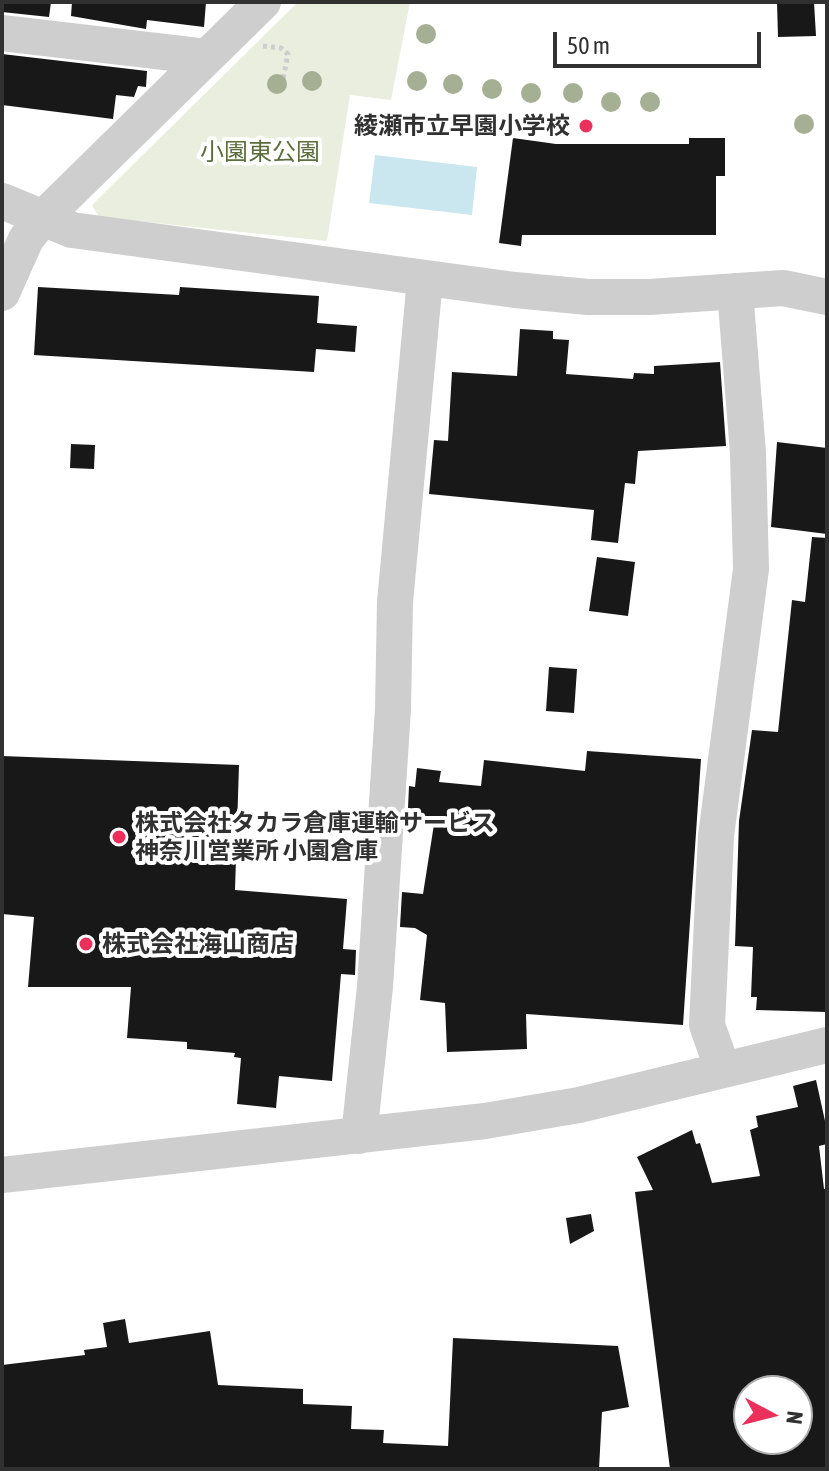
<!DOCTYPE html>
<meta charset="utf-8">
<style>
body{margin:0}
#map{position:relative;width:829px;height:1471px;overflow:hidden;background:#fff;font-family:"Asap Condensed",sans-serif}
canvas{display:block}
.frame{position:absolute;inset:0;border:4px solid #313131;pointer-events:none}
.north{position:absolute;left:733px;top:1375px;width:80px;height:80px;box-sizing:border-box;background:#fff;border:2px solid #adadad;border-radius:50%;rotate:97deg;font-size:22px;font-weight:700;line-height:32px;text-align:center;color:#313131}
.north::after{content:'';display:block;margin:auto;width:28px;height:36px;background:#ea305b;clip-path:polygon(50% 0,100% 100%,50% 72%,0 100%)}
.scale{position:absolute;left:553px;top:32px;width:208px;height:36px;box-sizing:border-box;border:4px solid #313131;border-top:0;padding-left:10px;font-size:24px;line-height:28px;white-space:nowrap;color:#313131;-webkit-text-stroke:6px #fff;paint-order:stroke}
</style>
<div id="map">
<canvas width="829" height="1471"></canvas>
<div class="frame"></div>
<div class="north">N</div>
<div class="scale">50 m</div>
</div>
<script>
const ctx = document.querySelector('canvas').getContext('2d');
ctx.lineJoin = 'round';
function fill(path, color) { ctx.fillStyle = color; ctx.fill(path, 'evenodd'); }
const toPath = rows => new Path2D(rows.map(r => 'M' + r).join(''));
function strokePath(path, color, width, dash) { ctx.strokeStyle = color; ctx.lineWidth = width; ctx.lineCap = dash ? 'butt' : 'round'; ctx.setLineDash(dash || []); ctx.stroke(path); }
function drawText(font, color, halo, rows, align = 'center') {
  ctx.font = font + ' "Asap Condensed","Noto Sans JP",sans-serif'; ctx.lineWidth = 8; ctx.setLineDash([]); ctx.textBaseline = 'middle'; ctx.strokeStyle = halo; ctx.fillStyle = color; for (const [text, x, y, turn = 0] of rows) {
    ctx.save(); ctx.translate(x, y); ctx.rotate((+turn || 0) * Math.PI / 180); ctx.textAlign = isNaN(turn) ? turn : align; if (halo) ctx.strokeText(text, 0, 0); ctx.fillText(text, 0, 0); ctx.restore();
  }
}
const green = toPath([
 [298,2,410,2,391,100,350,95,327,241,99,217,92,205]
]);
const water = toPath([
 [375,155,477,167,472,215,369,203]
]);
const building = toPath([
 [2,2,51,2,49,17,2,12],
 [72,2,206,2,204,27,147,20,146,29,71,16],
 [777,2,814,2,816,36,778,37],
 [2,54,147,71,146,87,138,86,134,97,116,95,113,119,2,105],
 [513,138,556,144,689,144,689,138,725,138,725,176,716,176,716,235,522,235,521,246,499,243],
 [38,287,179,295,180,287,319,296,317,323,357,326,355,352,316,349,314,372,34,355],
 [520,329,553,331,553,339,569,340,566,374,633,379,634,373,654,374,654,366,720,362,726,446,638,451,635,484,625,483,618,543,591,540,594,510,429,494,434,440,448,441,452,372,517,376],
 [777,442,827,448,827,534,771,527],
 [71,444,95,445,94,469,70,468],
 [812,537,827,538,827,1012,756,1010,757,997,751,997,753,947,735,946,739,821,752,730,778,732,792,600,805,602],
 [597,557,635,562,628,616,589,611],
 [549,667,577,669,574,713,546,711],
 [587,751,701,759,683,1025,526,1014,527,1049,447,1052,445,1003,420,1000,427,935,415,928,400,927,402,892,423,894,435,818,415,816,416,809,408,808,409,786,415,787,417,768,441,771,439,782,481,786,484,760,585,771],
 [2,756,239,765,235,890,347,899,343,949,356,950,355,975,341,974,332,1081,279,1076,276,1108,237,1104,241,1058,234,1057,235,1053,187,1049,187,1042,127,1038,131,987,28,987,34,917,2,914],
 [816,1080,827,1130,827,1144,819,1146,824,1189,827,1189,827,1469,670,1469,635,1192,653,1190,637,1157,692,1130,696,1144,700,1143,712,1183,760,1176,750,1130,758,1127,756,1116,798,1107,793,1086],
 [749,1391,797,1391,797,1439,749,1439],
 [591,1214,594,1231,570,1244,566,1218],
 [125,1319,129,1343,210,1331,218,1385,303,1389,303,1404,352,1406,351,1429,384,1430,383,1443,448,1446,453,1338,618,1346,629,1407,602,1412,599,1469,2,1469,2,1365,85,1355,84,1350,107,1347,103,1323]
]);
const path = toPath([
 [263,46,281,48,288,54,283,79]
]);
const minor = toPath([
 [2,33,207,57],
 [2,201,72,230,515,290,588,297,649,297,783,288,827,297],
 [2,293,26,239,42,219,263,2],
 [723,1070,707,1025,716,836,751,569,748,453,735,291],
 [359,1136,375,987,393,709,395,602,425,279],
 [2,1175,485,1121,579,1105,827,1045]
]);
const trees = [
 [426,34],
 [312,81],
 [417,81],
 [277,84],
 [453,84],
 [492,89],
 [531,93],
 [573,93],
 [611,102],
 [650,102],
 [804,124]
];
const markers = [
 [586,126,8,"#ea305b"],
 [119,837,8,"#ea305b"],
 [86,944,8,"#ea305b"]
];
const poiNames = [
 ["綾瀬市立早園小学校",570,126,"right"],
 ["株式会社タカラ倉庫運輸サービス",135,823],
 ["神奈川営業所 小園倉庫",135,851],
 ["株式会社海山商店",102,944]
];
const parkNames = [
 ["小園東公園",260,152]
];
fill(green, '#e9eede');
fill(water, '#cae6ee');
fill(building, '#181818');
strokePath(path, '#cecece', 5, [4, 4]);
strokePath(minor, '#cecece', 36);
ctx.fillStyle = '#a5af94';
for (const [x, y] of trees) { ctx.beginPath(); ctx.arc(x, y, 10, 0, 2 * Math.PI); ctx.fill(); }
for (const [x, y, r, color] of markers) { const dot = new Path2D(); dot.arc(x, y, r, 0, 2 * Math.PI); ctx.fillStyle = color; ctx.fill(dot); strokePath(dot, '#fff', 3); }
drawText('bold 24px', '#313131', '#fff', poiNames, 'left');
drawText('24px', '#5b6e3c', '#fff', parkNames);
</script>
